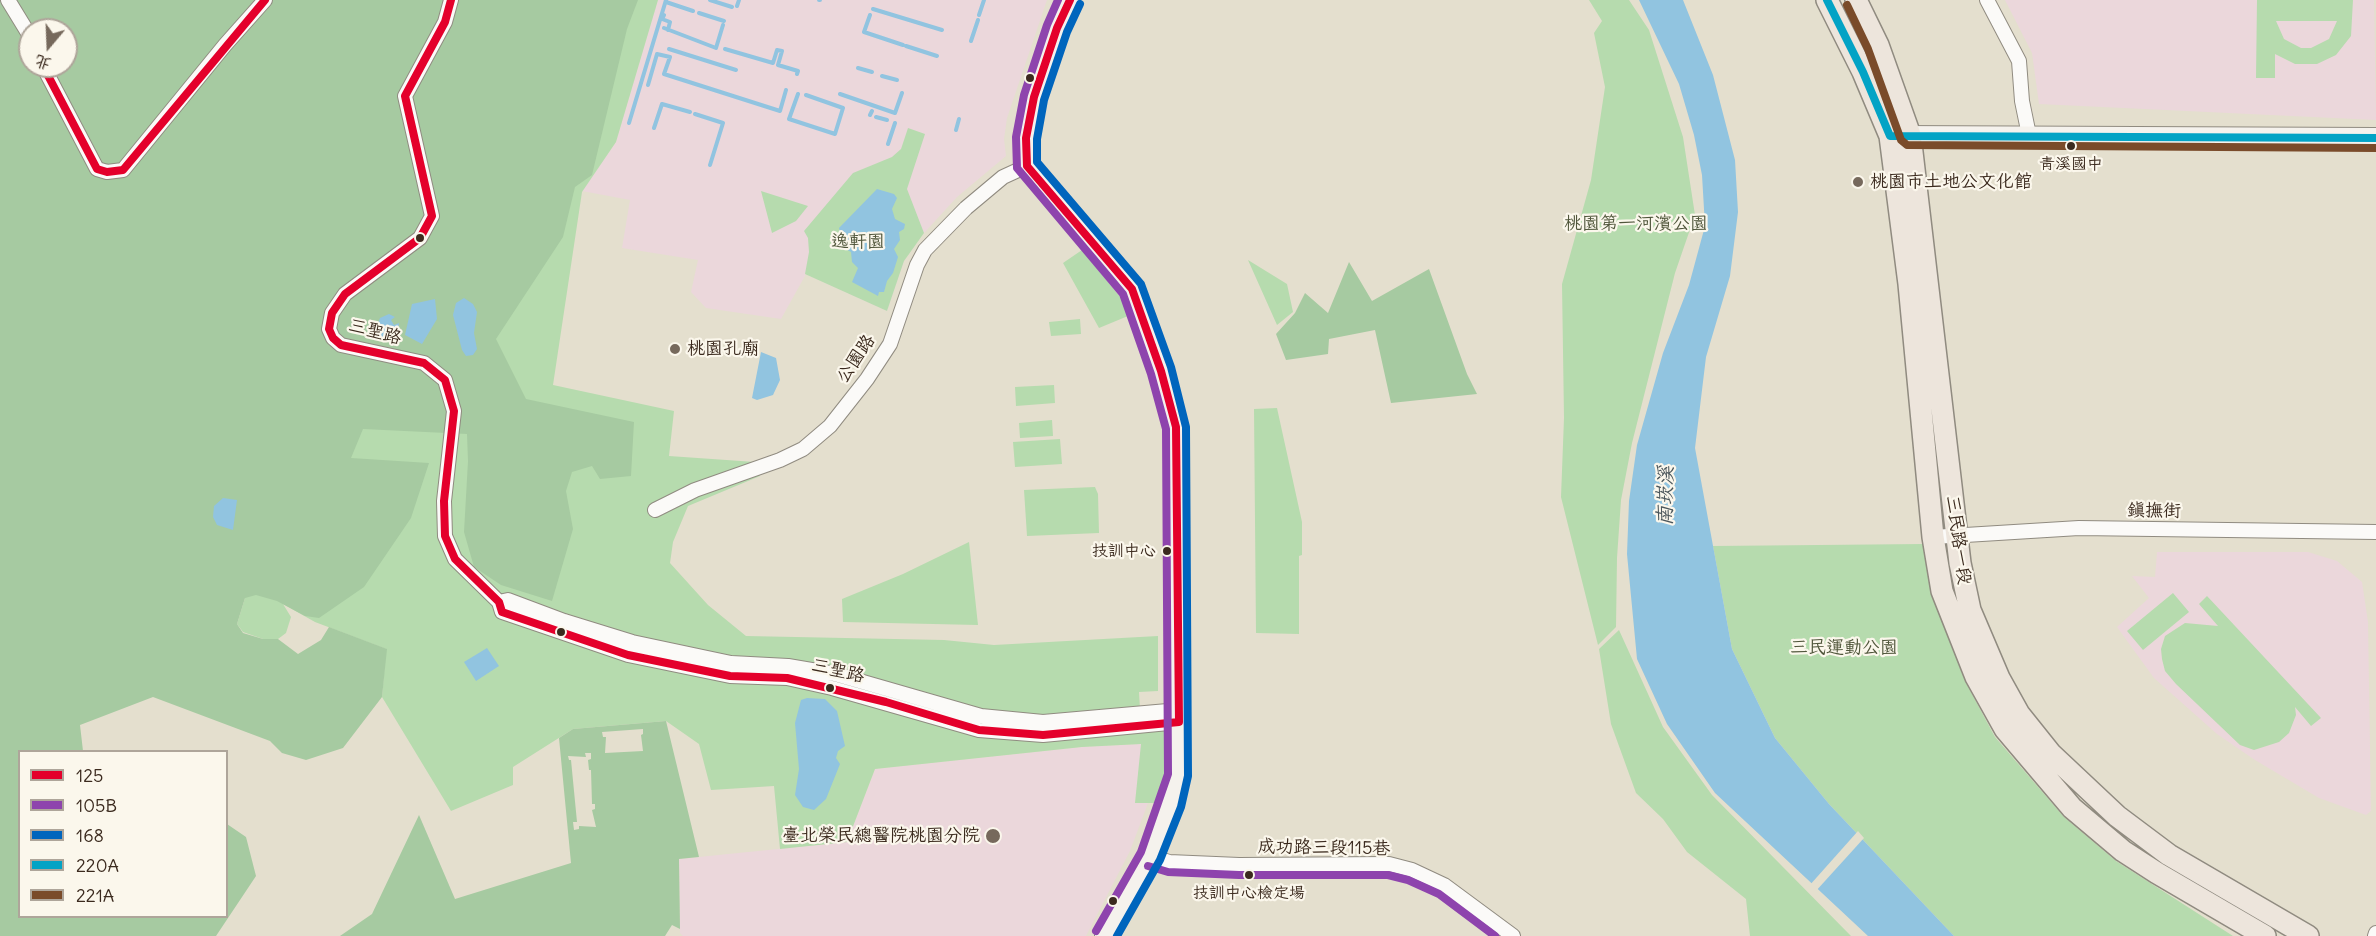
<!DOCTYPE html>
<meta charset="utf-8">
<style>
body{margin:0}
#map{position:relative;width:2376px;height:936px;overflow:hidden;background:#e4dfce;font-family:Delius,"LXGW WenKai TC",sans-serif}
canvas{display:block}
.legend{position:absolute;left:18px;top:750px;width:210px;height:168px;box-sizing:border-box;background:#fbf7ec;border:2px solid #aea59a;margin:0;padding:8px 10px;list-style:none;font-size:18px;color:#3b2a1e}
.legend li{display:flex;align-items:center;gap:12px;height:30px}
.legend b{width:30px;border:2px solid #aea59a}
.north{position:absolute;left:18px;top:18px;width:60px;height:60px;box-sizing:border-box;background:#fbf7ec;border:2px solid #aea59a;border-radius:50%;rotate:199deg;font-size:16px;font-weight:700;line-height:24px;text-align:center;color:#3b2a1e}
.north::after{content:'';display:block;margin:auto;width:21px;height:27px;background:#76695c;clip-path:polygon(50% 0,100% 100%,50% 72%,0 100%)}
</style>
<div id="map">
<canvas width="2376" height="936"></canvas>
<ul class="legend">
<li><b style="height:8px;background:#e4002b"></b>125</li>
<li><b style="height:8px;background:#8e44ad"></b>105B</li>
<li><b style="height:8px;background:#0065bd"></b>168</li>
<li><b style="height:8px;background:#03a3c5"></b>220A</li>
<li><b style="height:8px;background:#7a4b2a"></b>221A</li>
</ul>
<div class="north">北</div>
</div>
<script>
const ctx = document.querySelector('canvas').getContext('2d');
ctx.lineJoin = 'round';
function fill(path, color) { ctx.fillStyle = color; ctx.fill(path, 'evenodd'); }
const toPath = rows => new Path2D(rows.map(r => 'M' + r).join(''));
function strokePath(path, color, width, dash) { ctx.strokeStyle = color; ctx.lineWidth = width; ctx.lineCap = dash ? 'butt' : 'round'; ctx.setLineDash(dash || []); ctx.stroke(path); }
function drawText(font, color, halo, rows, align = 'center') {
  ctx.font = font + ' Delius,"LXGW WenKai TC",sans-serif'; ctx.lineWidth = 4.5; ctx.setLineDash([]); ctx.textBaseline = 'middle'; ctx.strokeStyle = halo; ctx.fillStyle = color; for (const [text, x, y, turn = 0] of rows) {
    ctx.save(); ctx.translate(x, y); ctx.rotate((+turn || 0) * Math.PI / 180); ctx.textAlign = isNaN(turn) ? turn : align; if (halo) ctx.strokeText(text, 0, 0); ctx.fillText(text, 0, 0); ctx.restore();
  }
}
const built = toPath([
 [658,0,1047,0,1007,118,1004,139,1006,156,957,197,913,245,904,261,887,311,806,274,781,319,706,308,691,292,698,260,622,248,630,200,582,191,616,142],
 [2005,0,2374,0,2376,120,2039,104,2032,53],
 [2157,552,2308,552,2337,561,2362,582,2368,622,2371,811,2366,815,2319,798,2255,760,2217,734,2154,678,2117,627,2149,598,2132,576,2155,577],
 [1142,744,1135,802,1148,803,1130,851,1086,936,683,936,680,933,679,859,847,842,875,769,1082,747]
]);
const green = toPath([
 [239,0,658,0,616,142,582,192,553,385,674,411,669,456,755,462,760,476,688,506,673,542,670,563,708,605,746,636,944,640,994,645,1158,636,1158,691,1139,692,1141,727,1164,729,1165,777,1158,803,1135,803,1141,744,1082,747,875,769,847,842,780,849,774,786,711,790,699,744,666,721,573,729,513,767,513,785,451,811,382,697,386,649,315,622,283,604,291,617,286,633,278,639,263,639,243,632,237,624,245,598],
 [1589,0,1629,0,1649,30,1683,137,1695,215,1675,273,1632,443,1621,500,1617,558,1616,627,1598,645,1561,497,1564,418,1562,284,1591,180,1605,87,1594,33,1602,21],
 [2257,0,2353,0,2351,36,2336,55,2317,64,2295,64,2275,54,2275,78,2256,78],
 [2276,21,2337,21,2329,39,2311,48,2301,48,2284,39],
 [908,128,925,134,907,189,924,233,904,261,887,311,805,274,809,252,808,238,804,231,853,173,892,157,901,149],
 [761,191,808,206,796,221,772,233],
 [1082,250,1125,303,1128,316,1099,328,1063,263],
 [1248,260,1287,284,1293,312,1277,325],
 [1080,319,1081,334,1051,336,1049,322],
 [1054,385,1055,403,1016,406,1015,387],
 [1277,408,1302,522,1302,555,1299,556,1299,634,1256,633,1254,409],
 [1052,420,1053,436,1020,438,1019,423],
 [1060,439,1062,464,1015,467,1013,442],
 [1095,487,1098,494,1099,533,1027,536,1024,490],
 [969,542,978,625,843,622,842,599,903,574],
 [1923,544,1931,593,1965,681,1995,737,2064,817,2116,861,2233,936,1954,936,1829,804,1775,738,1732,649,1713,546],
 [2173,593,2189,612,2143,650,2127,631],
 [2207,596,2321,718,2311,726,2295,707,2296,715,2289,733,2279,742,2254,750,2240,745,2176,684,2165,671,2162,659,2161,649,2165,636,2185,623,2218,626,2199,604],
 [1619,630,1663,727,1712,795,1851,936,1750,936,1746,899,1687,852,1663,819,1636,793,1611,724,1599,649]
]);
const forest = toPath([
 [0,0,638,0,627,29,592,175,575,187,563,237,496,339,526,399,634,422,631,476,600,479,592,466,572,472,566,491,573,529,552,601,501,585,474,567,464,532,468,461,467,434,363,429,351,458,429,463,411,518,364,587,319,618,305,616,277,601,256,595,245,598,237,624,243,633,263,639,278,639,298,654,321,640,329,627,387,649,382,697,343,748,306,760,282,753,270,741,153,697,80,725,83,751,20,752,20,916,226,916,227,824,246,837,256,876,216,936,0,936],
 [30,30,66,30,66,66,30,66],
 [1349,262,1372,301,1429,269,1467,374,1477,394,1391,403,1375,330,1329,339,1328,354,1286,360,1276,334,1295,313,1305,293,1328,313],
 [666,721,699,857,679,859,680,929,672,925,665,936,340,936,372,914,419,815,455,899,571,863,559,738,573,729],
 [643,729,643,734,641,735,643,751,605,753,606,737,603,737,602,732],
 [585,753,591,753,591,759,588,760,589,770,591,770,592,804,595,804,595,809,592,810,596,827,579,826,579,829,574,830,573,822,577,822,571,760,569,760,568,756,586,757]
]);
const water = toPath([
 [1639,0,1683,0,1713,75,1735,160,1738,212,1730,276,1706,357,1695,448,1732,649,1775,738,1829,804,1954,936,1868,936,1715,793,1667,724,1637,659,1627,554,1629,501,1637,445,1663,353,1689,285,1705,226,1702,175,1694,135,1679,84],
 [877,189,894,194,897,198,892,209,895,219,905,224,904,229,899,232,900,240,894,249,898,257,893,273,887,281,884,292,879,292,878,296,852,282,858,268,852,262,851,252,844,248,839,228],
 [464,298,473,304,477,312,474,333,477,349,473,355,466,356,462,350,453,315,456,303],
 [435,299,437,319,422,344,405,335,412,304],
 [389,314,395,317,391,320,394,325,399,323,398,333,391,339,383,340,377,330,378,323,380,318],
 [761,352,776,358,780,380,773,395,757,400,752,398],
 [223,498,237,500,233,530,217,525,213,517,214,506],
 [487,648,499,666,476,681,464,662],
 [807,698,825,699,837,711,845,746,838,751,836,758,840,764,826,799,814,810,803,807,795,795,799,769,795,723,801,700]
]);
const pier = toPath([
 [1858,831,1864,838,1815,892,1809,886]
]);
const stream = toPath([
 [710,0,732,7],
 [819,0,820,0],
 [666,2,693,11],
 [737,6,739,0],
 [873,9,942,30],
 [699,13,724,21],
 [664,15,662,19,670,22,668,30],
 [870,15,864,32,903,45],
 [979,15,984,0],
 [664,28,716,48,723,25],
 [971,41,978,20],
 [906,46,937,56],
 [669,49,736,70],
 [725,49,773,63,777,50,782,51,778,65,798,71,797,74],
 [858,68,872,72],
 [882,76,897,80],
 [648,85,657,54,670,57,664,74,780,111,786,90],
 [798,94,789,119,835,134,843,108,806,95],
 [840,94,895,113,902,93],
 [695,114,723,123,710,165],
 [870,115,872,111],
 [876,117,887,120],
 [629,123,666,0],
 [654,128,662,104,690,112],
 [956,130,959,119],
 [888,144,895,123]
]);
const street = toPath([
 [8,0,30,36],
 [451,0,445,22,405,96,432,216,420,238,345,294,332,313,329,329,333,338,341,345,424,363,445,380,454,411,444,501,445,536,455,559,499,602,502,612,628,655,730,676,787,678,832,688,979,730,1043,735,1179,722],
 [1987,0,2019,61,2022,101,2029,135],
 [43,66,97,169,107,172,123,170,225,45,265,0],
 [655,510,695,490,780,460,803,449,830,426,867,379,890,344,917,265,925,250,966,208,1003,177,1027,166],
 [1933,537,2079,528,2376,532],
 [499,602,508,600,564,621,632,642,731,663,788,666,835,674,981,716,1043,722,1179,710],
 [1151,856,1169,862,1239,865,1389,864,1412,870,1444,885,1513,936],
 [2375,936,2376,933]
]);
const secondary = toPath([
 [1070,0,1057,28,1034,97,1026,138,1027,166,1132,289,1161,371,1176,427,1178,481,1178,775,1171,803,1151,856,1105,936],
 [1896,136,2376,138]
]);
const primary = toPath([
 [1827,0,1863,72,1890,136,1909,284,1933,537,1942,591,1976,677,2005,729,2072,808,2123,851,2157,873,2265,936],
 [1856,0,1878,45,1910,135,1960,563,1970,610,1999,678,2019,714,2051,754,2117,816,2169,855,2308,936]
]);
const bus1 = toPath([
 [451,0,445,22,405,96,432,216,420,238,345,294,332,313,329,329,333,338,341,345,424,363,445,380,454,411,444,501,445,536,455,559,499,602,502,612,628,655,730,676,787,678,886,702,979,730,1043,735,1179,722,1176,427,1161,371,1132,289,1027,166,1026,138,1034,97,1057,28,1070,0],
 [43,66,97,169,107,172,123,170,265,0]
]);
const bus2 = toPath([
 [1058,0,1047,25,1024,95,1016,137,1017,168,1123,294,1151,374,1166,429,1168,774,1141,852,1096,931],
 [1148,866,1168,872,1239,875,1388,875,1408,880,1439,894,1495,936]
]);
const bus3 = toPath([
 [1080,4,1067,32,1044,100,1037,139,1037,162,1141,284,1171,367,1186,427,1188,776,1181,807,1160,860,1117,936]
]);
const bus4 = toPath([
 [1827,0,1863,72,1890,136,2376,138]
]);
const bus5 = toPath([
 [1847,5,1868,49,1901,140,1907,145,2376,148]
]);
const markers = [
 [1030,78,5,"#3b2a1e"],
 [2071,146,5,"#3b2a1e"],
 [1858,182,6,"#76695c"],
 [420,238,5,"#3b2a1e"],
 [675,349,6,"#76695c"],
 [1167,551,5,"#3b2a1e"],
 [561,632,5,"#3b2a1e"],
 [830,688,5,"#3b2a1e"],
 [993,836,8,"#76695c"],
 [1249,875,5,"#3b2a1e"],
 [1113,901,5,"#3b2a1e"]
];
const busNames = [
 ["青溪國中",2071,164],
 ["技訓中心",1156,551,"right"],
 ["技訓中心檢定場",1249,893]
];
const poiNames = [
 ["桃園市土地公文化館",1870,182],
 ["桃園孔廟",687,349],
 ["臺北榮民總醫院桃園分院",980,836,"right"]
];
const parkNames = [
 ["桃園第一河濱公園",1636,224],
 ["逸軒園",858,242],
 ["三民運動公園",1844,648]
];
const streetNames = [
 ["三聖路",375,332,15],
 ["公園路",856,359,-56],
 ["鎮撫街",2154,511,1],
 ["三民路一段",1958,540,82],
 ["三聖路",838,671,13],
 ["成功路三段115巷",1324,848,1]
];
const waterNames = [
 ["南崁溪",1666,496,-89]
];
fill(built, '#ebd7db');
fill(green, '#b6dbae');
fill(forest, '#a6caa1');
fill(water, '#91c4e0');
fill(pier, '#e4dfce');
strokePath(stream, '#91c4e0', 4);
strokePath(street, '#908b80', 16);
strokePath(secondary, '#908b80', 22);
strokePath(primary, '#908b80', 24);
strokePath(street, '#fbfaf8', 14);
strokePath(secondary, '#f5f2ed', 20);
strokePath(primary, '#ede5dc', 21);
strokePath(bus1, '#e4002b', 8);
strokePath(bus2, '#8e44ad', 8);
strokePath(bus3, '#0065bd', 8);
strokePath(bus4, '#03a3c5', 8);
strokePath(bus5, '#7a4b2a', 8);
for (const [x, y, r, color] of markers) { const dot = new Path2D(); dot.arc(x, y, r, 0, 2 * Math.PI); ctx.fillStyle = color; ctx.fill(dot); strokePath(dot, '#fbf7ec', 2); }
drawText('16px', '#3b2a1e', '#fbf7ec', busNames);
drawText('18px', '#3b2a1e', '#fbf7ec', poiNames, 'left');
drawText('18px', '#50563b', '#fbf7ec', parkNames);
drawText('18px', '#3b2a1e', '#fbf7ec', streetNames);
drawText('italic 20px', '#4a555a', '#fbf7ec', waterNames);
</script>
